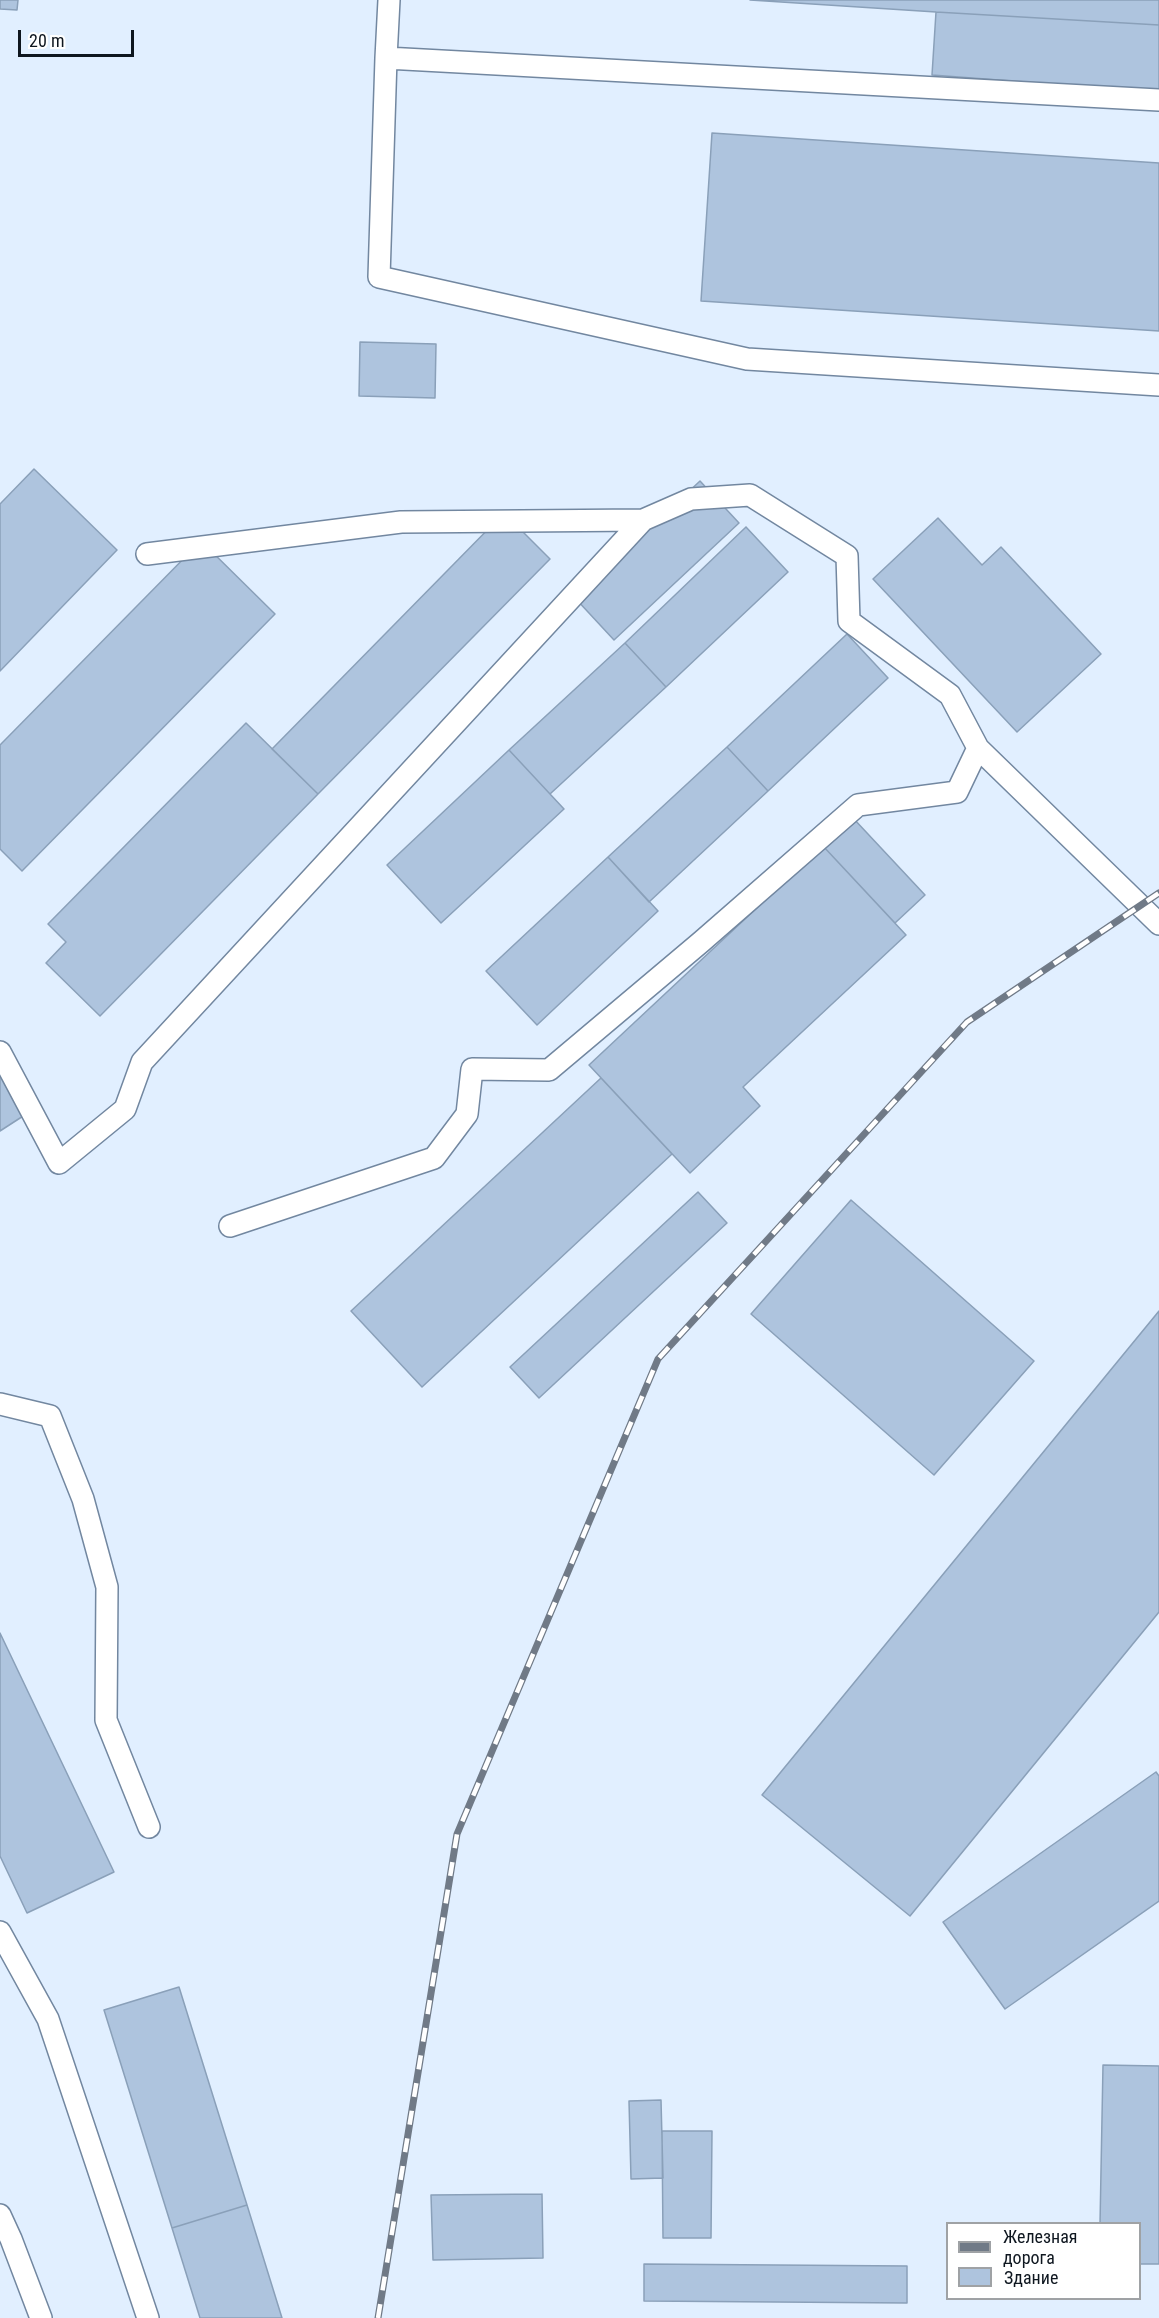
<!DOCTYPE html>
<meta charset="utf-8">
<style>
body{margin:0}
#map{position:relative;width:1159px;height:2318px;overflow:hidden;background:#e1efff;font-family:"Roboto Condensed",sans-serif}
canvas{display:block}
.legend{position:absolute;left:946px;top:2222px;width:195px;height:78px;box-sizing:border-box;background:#fff;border:2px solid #9fa2a5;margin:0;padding:8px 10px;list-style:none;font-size:18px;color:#0e161f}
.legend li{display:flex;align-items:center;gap:12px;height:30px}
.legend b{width:30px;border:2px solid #9fa2a5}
.scale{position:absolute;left:18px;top:30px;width:116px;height:27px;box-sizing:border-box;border:3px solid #0e161f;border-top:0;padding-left:8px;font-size:18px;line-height:21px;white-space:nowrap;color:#0e161f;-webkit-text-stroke:4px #fff;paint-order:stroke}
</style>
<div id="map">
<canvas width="1159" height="2318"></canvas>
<ul class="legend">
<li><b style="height:8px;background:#707a87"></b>Железная дорога</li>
<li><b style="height:16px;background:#aec4de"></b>Здание</li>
</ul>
<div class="scale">20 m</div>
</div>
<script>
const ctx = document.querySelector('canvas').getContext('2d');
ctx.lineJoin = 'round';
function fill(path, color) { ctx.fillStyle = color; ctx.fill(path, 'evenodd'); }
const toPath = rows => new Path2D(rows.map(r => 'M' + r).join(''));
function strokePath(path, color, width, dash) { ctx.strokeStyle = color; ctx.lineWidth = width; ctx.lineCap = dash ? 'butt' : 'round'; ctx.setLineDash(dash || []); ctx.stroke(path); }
const building = toPath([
 [0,0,18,0,17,10,0,9,0,0],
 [750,0,1159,0,1159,25,936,12,750,0],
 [936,12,1159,25,1159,92,932,75,936,12],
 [712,133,1159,163,1159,331,701,301,712,133],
 [360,342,436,344,435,398,359,396,360,342],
 [34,469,117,550,0,671,0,504,34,469],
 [700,481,739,523,614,640,575,598,700,481],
 [504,513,550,559,318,794,272,749,504,513],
 [938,518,982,565,1001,547,1101,654,1017,732,873,579,938,518],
 [746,527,788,572,666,687,625,643,746,527],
 [201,541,275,614,22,871,0,849,0,745,201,541],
 [847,634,888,678,768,791,727,747,847,634],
 [625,643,666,687,550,794,509,750,625,643],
 [246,723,318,794,100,1016,46,963,66,942,48,924,246,723],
 [727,747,768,791,649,902,608,857,727,747],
 [509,750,564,809,441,923,387,865,509,750],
 [853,818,925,895,895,923,823,846,853,818],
 [823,846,906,935,743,1087,760,1106,690,1173,589,1065,823,846],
 [608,857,658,911,537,1025,486,971,608,857],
 [0,1057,34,1109,0,1131,0,1057],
 [601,1078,672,1154,422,1387,351,1311,601,1078],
 [698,1192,727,1223,539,1398,510,1367,698,1192],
 [851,1200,1034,1361,934,1475,751,1314,851,1200],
 [1159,1311,1159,1612,910,1916,762,1795,1159,1311],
 [0,1633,114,1872,27,1913,0,1856,0,1633],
 [1156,1772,1159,1776,1159,1901,1005,2009,943,1922,1156,1772],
 [179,1987,247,2205,172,2228,104,2010,179,1987],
 [1103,2065,1159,2066,1159,2264,1140,2264,1140,2224,1100,2224,1103,2065],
 [661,2100,663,2178,631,2179,629,2101,661,2100],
 [662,2131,712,2131,711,2238,663,2238,662,2131],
 [542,2194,543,2258,433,2260,431,2195,542,2194],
 [247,2205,282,2318,200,2318,172,2228,247,2205],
 [644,2264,907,2266,907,2303,644,2301,644,2264]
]);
const service = toPath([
 [389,0,386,58,1159,100],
 [386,58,379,277,747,359,1159,385],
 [643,520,691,499,750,495,847,556,849,621,950,695,978,748,1159,924],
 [0,1052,59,1163,125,1109,142,1062,643,520,401,522,147,554],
 [230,1226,434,1158,467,1114,472,1069,549,1070,701,942,858,805,957,792,978,748],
 [0,1404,50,1416,83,1499,107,1587,106,1720,149,1827],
 [0,1932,48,2019,148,2318],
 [0,2215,11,2239,41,2318]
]);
const rail = toPath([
 [378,2318,457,1834,658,1359,967,1022,1159,893]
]);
fill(building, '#aec4de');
strokePath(building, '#8aa0b9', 1.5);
strokePath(service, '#7287a0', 24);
strokePath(service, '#fff', 21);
strokePath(rail, '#707a87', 7);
strokePath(rail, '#fff', 4.5, [14]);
</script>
